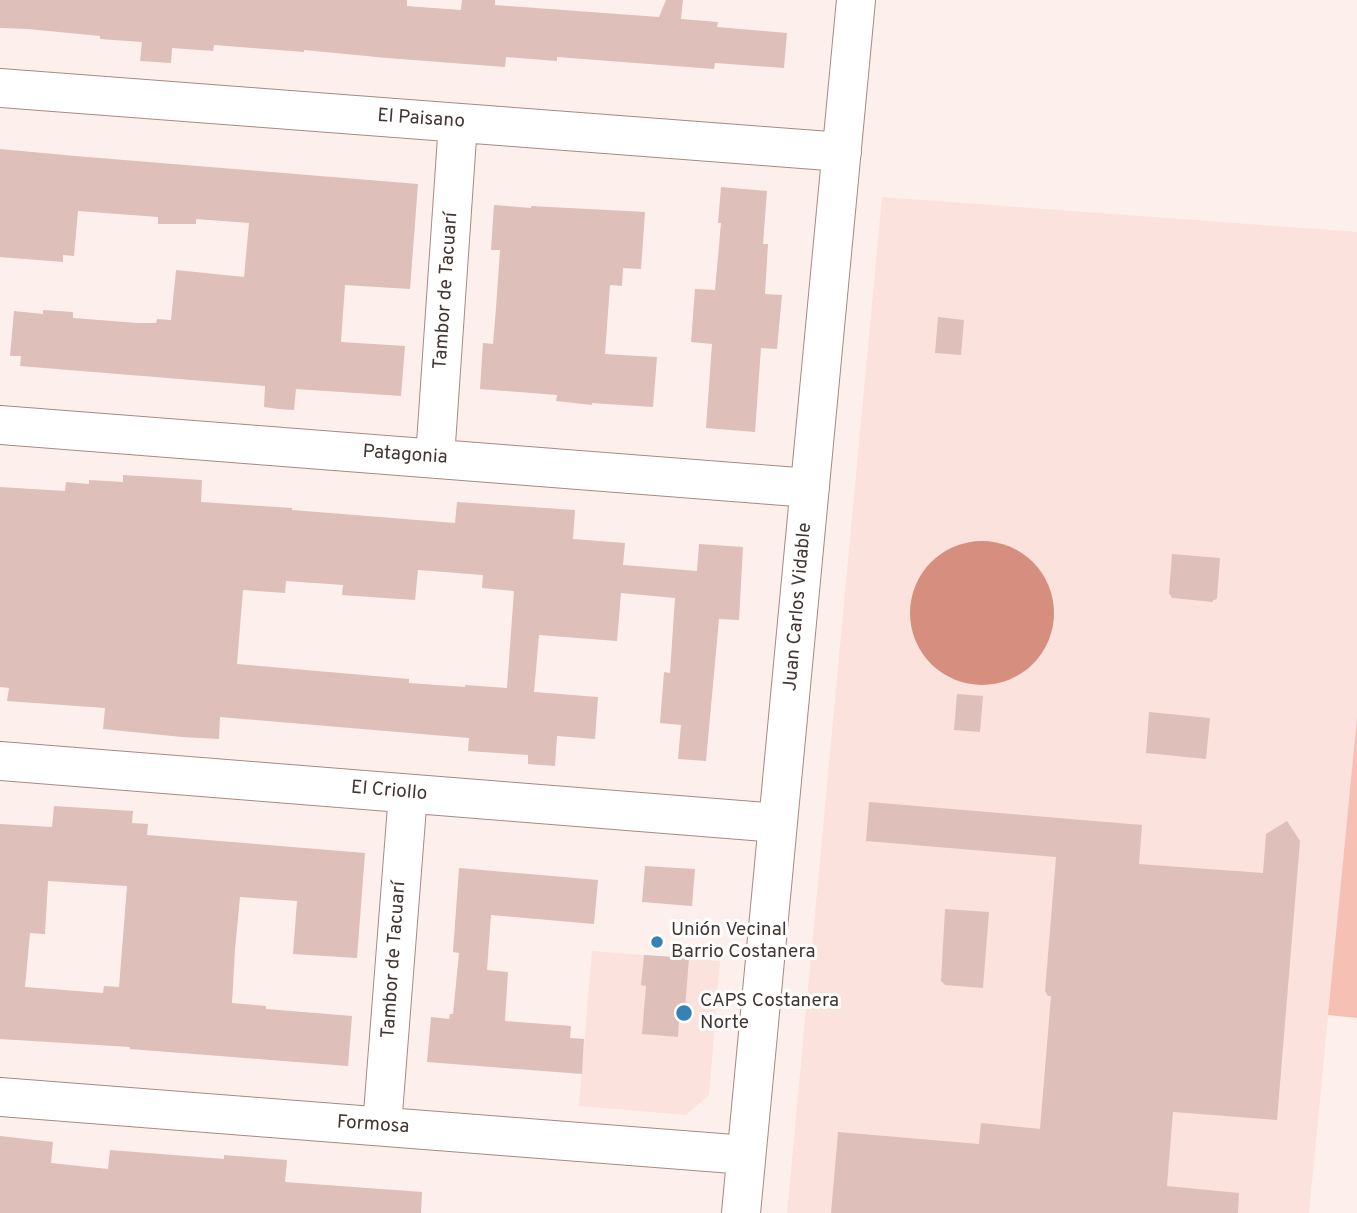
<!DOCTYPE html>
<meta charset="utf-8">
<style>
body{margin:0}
canvas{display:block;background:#fcefec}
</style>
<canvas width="1357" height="1213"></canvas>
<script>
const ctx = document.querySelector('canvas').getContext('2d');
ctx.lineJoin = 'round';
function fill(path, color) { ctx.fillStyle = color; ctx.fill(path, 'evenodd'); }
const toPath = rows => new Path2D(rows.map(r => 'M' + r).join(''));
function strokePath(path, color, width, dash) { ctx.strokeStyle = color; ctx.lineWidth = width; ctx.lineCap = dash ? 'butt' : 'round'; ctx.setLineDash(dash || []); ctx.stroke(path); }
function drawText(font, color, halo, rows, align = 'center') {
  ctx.font = font + ' Overpass,sans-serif'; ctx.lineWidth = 6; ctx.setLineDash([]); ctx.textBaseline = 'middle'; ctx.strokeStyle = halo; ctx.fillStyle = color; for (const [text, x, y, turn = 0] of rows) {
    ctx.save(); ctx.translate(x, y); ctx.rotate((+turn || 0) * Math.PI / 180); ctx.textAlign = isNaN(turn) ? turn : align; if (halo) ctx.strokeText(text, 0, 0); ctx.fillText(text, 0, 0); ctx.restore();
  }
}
const built = toPath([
 [882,197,1357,232,1357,717,1309,1213,787,1213],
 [592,951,720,961,709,1095,686,1115,579,1106]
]);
const green = toPath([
 [1357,717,1357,1018,1328,1015]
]);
const water = toPath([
 '910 613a72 72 0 1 1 144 0a72 72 0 1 1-144 0Z'
]);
const building = toPath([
 [0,0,407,0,407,6,461,10,462,0,495,0,495,5,659,17,666,0,683,0,681,19,718,22,717,27,787,33,784,68,715,63,714,69,557,57,557,61,506,57,505,67,387,58,304,50,304,52,214,45,213,51,172,48,171,63,140,61,142,42,100,39,100,36,28,29,0,28],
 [0,149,75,156,418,184,410,289,345,285,341,342,405,346,401,396,296,389,294,410,279,409,264,407,265,386,20,366,21,356,10,356,14,311,43,314,43,310,73,312,73,318,138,323,156,323,157,319,171,320,176,270,244,277,249,223,196,219,196,224,158,224,158,217,78,211,74,256,63,255,63,262,0,257],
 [721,187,767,191,763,244,768,244,765,294,782,295,777,349,761,348,755,432,706,428,712,344,691,342,695,289,715,290,721,223,718,223],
 [494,205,531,208,531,206,645,212,641,269,623,268,622,286,610,285,605,354,657,357,653,407,592,403,592,405,556,401,557,395,480,389,483,343,493,344,496,308,500,250,491,250],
 [938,317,964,320,961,355,935,353],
 [123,475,202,480,201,502,292,508,292,510,455,523,457,502,575,510,573,539,625,543,623,565,697,571,699,544,743,547,739,620,719,619,706,761,678,759,681,725,660,723,664,672,670,673,675,598,621,593,617,641,539,635,534,692,598,697,595,739,557,736,555,766,528,764,528,755,468,751,469,738,220,717,219,739,182,737,103,729,105,708,7,701,9,688,0,687,0,487,65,491,66,482,89,484,89,480,123,482],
 [418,570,483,575,482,588,514,591,507,688,465,685,465,687,409,683,409,679,237,664,243,590,285,593,286,581,343,585,342,595,415,600],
 [1172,554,1220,558,1217,598,1215,600,1213,600,1213,602,1172,598,1169,593],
 [957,694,983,696,980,732,954,730],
 [1149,712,1210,718,1206,759,1146,753],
 [869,802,1142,825,1139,864,1263,873,1266,834,1287,821,1300,841,1277,1120,1173,1112,1167,1186,1239,1193,1238,1213,831,1213,838,1132,979,1144,981,1123,1040,1129,1051,996,1048,996,1045,991,1056,857,866,841],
 [54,806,133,811,132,823,148,824,147,835,365,853,357,958,293,954,297,901,240,897,235,949,232,1003,266,1006,266,1009,352,1016,348,1066,130,1049,130,1047,0,1039,0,824,52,827],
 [48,881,127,886,119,987,104,986,103,993,25,987,30,933,45,934],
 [645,866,695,869,692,906,642,902],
 [459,868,598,880,594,924,491,915,487,970,508,972,505,1021,571,1026,570,1038,584,1039,582,1074,427,1062,431,1017,449,1019,450,1014,453,1014,459,953,453,952],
 [945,909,989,912,983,988,945,985,941,981],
 [644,955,689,958,684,1021,679,1021,678,1037,642,1034,646,986,641,985],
 [0,1136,53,1142,51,1163,108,1169,110,1150,224,1159,224,1155,287,1160,285,1182,422,1192,421,1213,0,1213]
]);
const minor = toPath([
 [0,88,842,152],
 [0,425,810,488],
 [435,458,458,123],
 [0,761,778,823],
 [0,1097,746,1155],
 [382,1126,408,794],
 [741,1213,856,0]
]);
const markers = [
 [657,942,7,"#3782b5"],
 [684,1013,9,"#3782b5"]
];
const streetNames = [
 ["El Paisano",421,120,4],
 ["Tambor de Tacuarí",447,291,-86],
 ["Patagonia",405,456,4],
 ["Juan Carlos Vidable",799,607,-85],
 ["El Criollo",389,792,5],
 ["Tambor de Tacuarí",395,960,-86],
 ["Formosa",373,1126,4]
];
const poiNames = [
 ["Unión Vecinal",671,931],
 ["Barrio Costanera",671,953],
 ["CAPS Costanera",700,1002],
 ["Norte",700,1024]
];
fill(built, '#fbe2dd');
fill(green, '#f7c0b4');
fill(water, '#d68e7f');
fill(building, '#dfbfb9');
strokePath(minor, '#a78983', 40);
strokePath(minor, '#fff', 38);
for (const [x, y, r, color] of markers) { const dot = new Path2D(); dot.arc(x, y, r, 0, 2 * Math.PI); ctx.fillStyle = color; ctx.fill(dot); strokePath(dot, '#fff', 2.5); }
drawText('19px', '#423532', '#fff', streetNames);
drawText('19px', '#423532', '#fff', poiNames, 'left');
</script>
